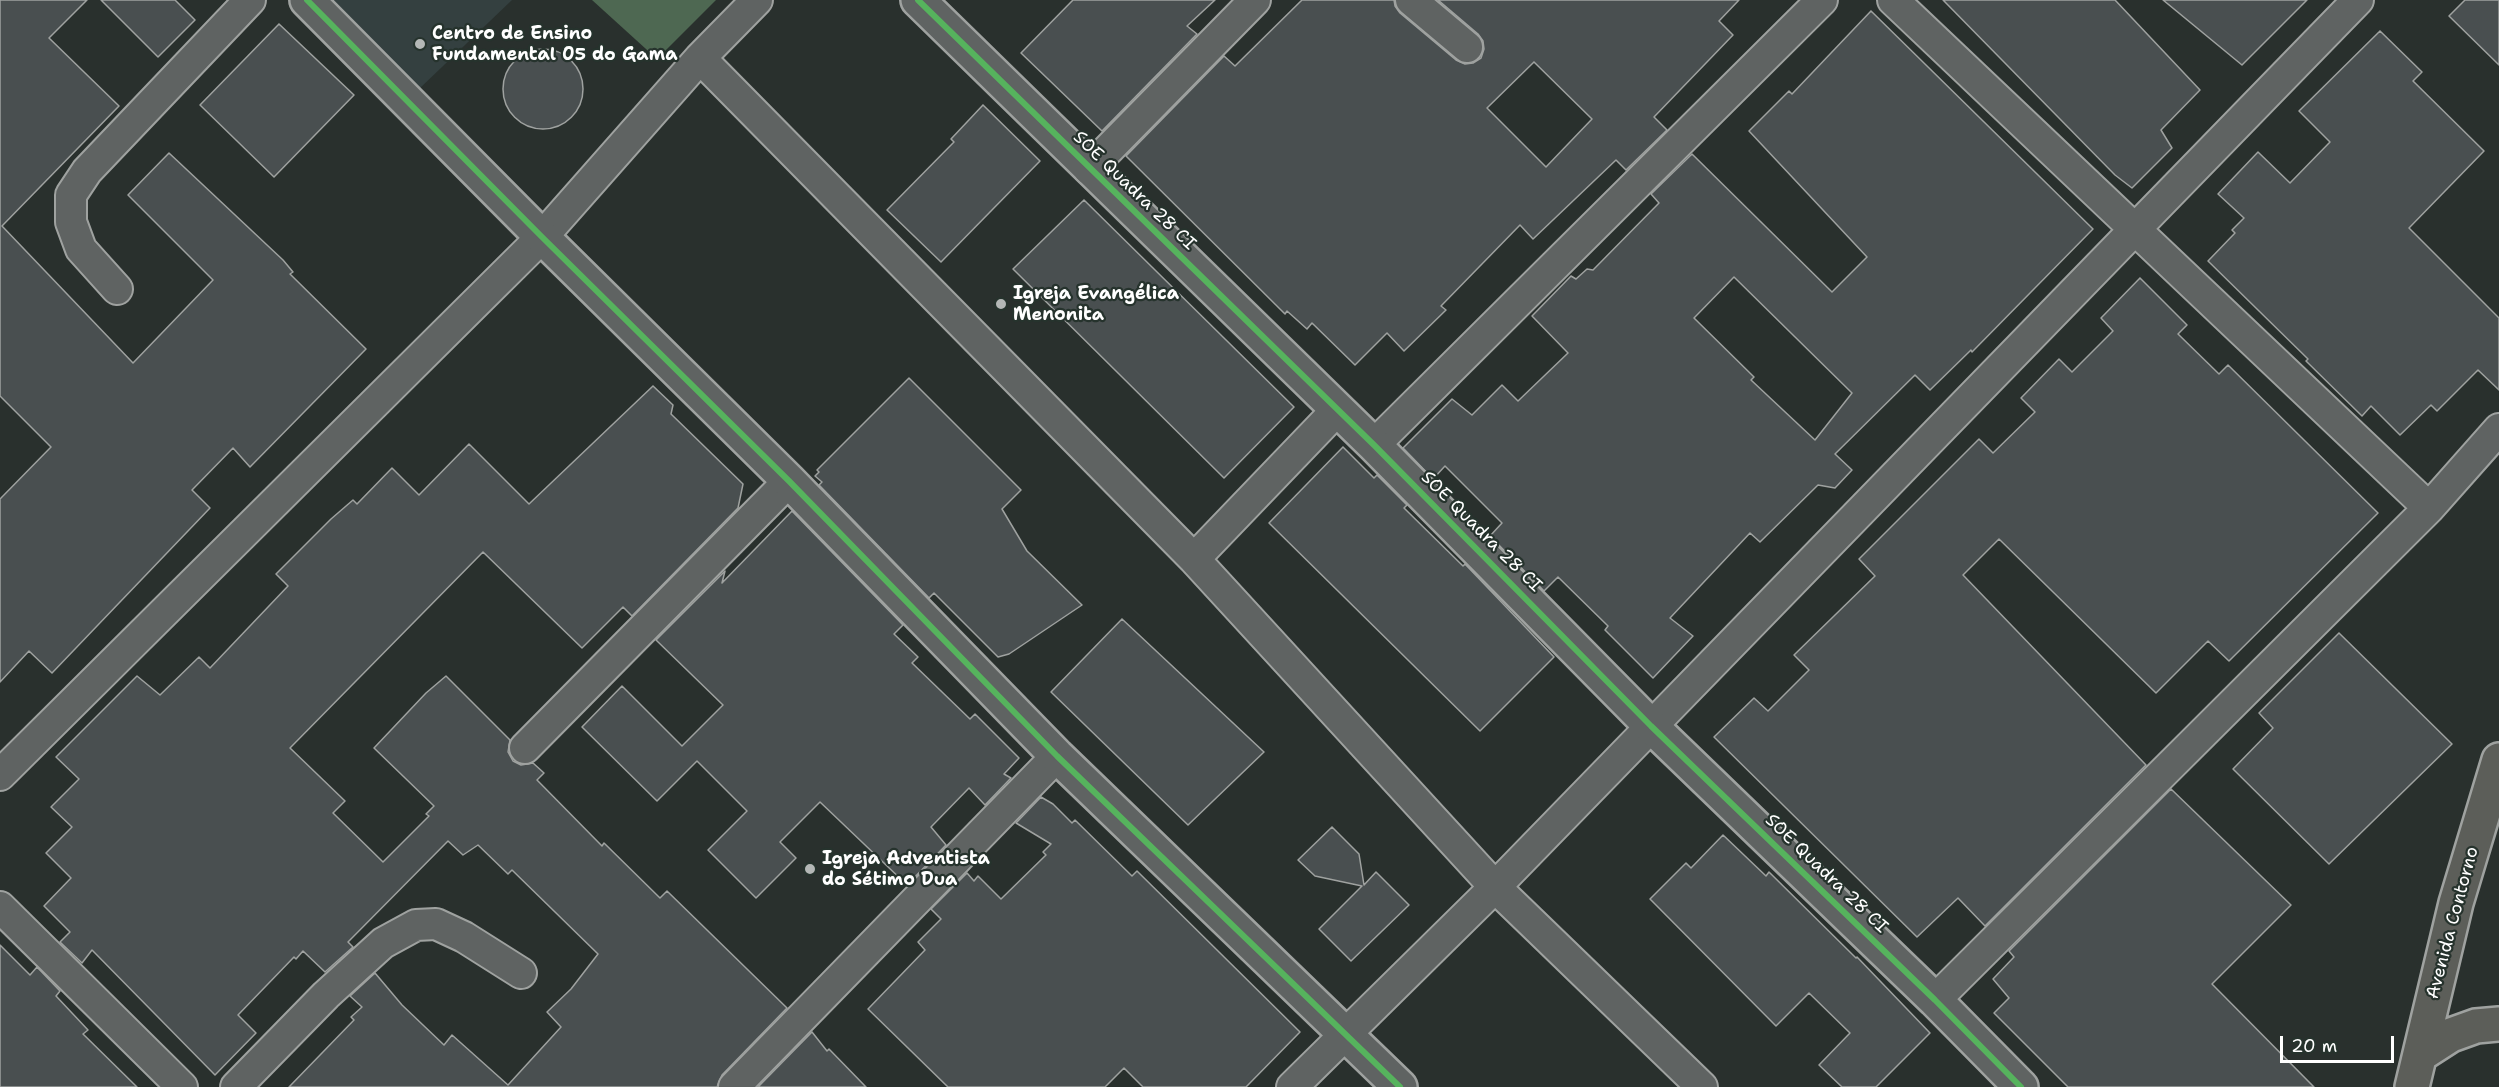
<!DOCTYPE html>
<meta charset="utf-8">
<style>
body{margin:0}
#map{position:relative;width:2499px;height:1087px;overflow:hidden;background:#29302d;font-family:"Shantell Sans",sans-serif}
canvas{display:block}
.scale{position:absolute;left:2280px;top:1036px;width:114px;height:27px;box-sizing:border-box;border:3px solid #fff;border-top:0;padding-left:8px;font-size:18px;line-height:21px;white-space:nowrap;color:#fff;-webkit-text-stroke:4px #26332d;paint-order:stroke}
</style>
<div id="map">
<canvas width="2499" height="1087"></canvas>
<div class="scale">20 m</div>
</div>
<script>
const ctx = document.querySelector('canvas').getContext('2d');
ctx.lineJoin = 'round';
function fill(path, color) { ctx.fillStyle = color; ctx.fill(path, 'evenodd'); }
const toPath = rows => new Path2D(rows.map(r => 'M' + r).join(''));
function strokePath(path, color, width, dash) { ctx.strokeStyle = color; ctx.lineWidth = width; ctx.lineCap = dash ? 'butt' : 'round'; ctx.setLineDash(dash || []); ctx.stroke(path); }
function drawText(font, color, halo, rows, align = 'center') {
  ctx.font = font + ' "Shantell Sans",sans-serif'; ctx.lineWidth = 4.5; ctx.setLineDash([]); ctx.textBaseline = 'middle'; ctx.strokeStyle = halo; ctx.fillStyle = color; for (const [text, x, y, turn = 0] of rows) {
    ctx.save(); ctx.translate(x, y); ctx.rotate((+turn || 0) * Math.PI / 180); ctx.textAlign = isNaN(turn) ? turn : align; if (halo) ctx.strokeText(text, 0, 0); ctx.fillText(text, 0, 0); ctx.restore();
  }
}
const built = toPath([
 [329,0,512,0,419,89]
]);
const green = toPath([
 [592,0,716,0,657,59]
]);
const building = toPath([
 [0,0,87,0,49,38,119,106,2,226,133,363,213,280,128,195,169,153,283,260,293,272,290,274,366,349,250,467,233,448,192,490,210,508,52,673,29,651,0,682,0,499,51,447,0,396,0,0],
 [101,0,175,0,195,20,158,57,101,0],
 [1073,0,1215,0,1187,26,1197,34,1102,131,1021,53,1073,0],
 [1302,0,1394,0,1395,6,1400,13,1456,60,1465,64,1473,63,1481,58,1484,49,1483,41,1478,34,1438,0,1739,0,1719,21,1733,35,1654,117,1667,130,1626,170,1616,160,1533,239,1520,225,1441,306,1446,310,1404,351,1387,333,1355,365,1312,323,1307,329,1287,311,1285,314,1126,156,1224,56,1235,66,1302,0],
 [1534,62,1592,119,1546,167,1487,108,1534,62],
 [1943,0,2115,0,2200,90,2161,130,2172,148,2132,188,2115,175,1943,0],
 [2163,0,2307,0,2242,65,2163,0],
 [2465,0,2499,0,2499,65,2449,16,2465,0],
 [1871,11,2093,229,1972,352,1971,350,1930,390,1915,375,1835,454,1852,470,1835,488,1818,485,1760,542,1750,533,1670,618,1693,636,1653,678,1605,630,1608,626,1558,577,1544,591,1490,536,1502,523,1445,466,1433,479,1403,448,1452,399,1472,415,1502,385,1518,401,1568,353,1532,316,1571,276,1576,279,1587,269,1593,270,1659,203,1651,194,1692,154,1832,292,1867,257,1749,131,1789,91,1792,94,1871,11],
 [1734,277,1852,393,1815,440,1751,380,1754,377,1694,318,1734,277],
 [279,24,354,95,274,177,200,105,279,24],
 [2380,31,2422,72,2413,81,2484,151,2409,228,2499,318,2499,390,2478,370,2437,411,2431,405,2400,435,2371,406,2362,416,2306,361,2308,359,2208,261,2235,233,2232,230,2244,218,2218,194,2258,152,2290,183,2330,142,2299,111,2380,31],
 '503 89a40 40 0 1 1 80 0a40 40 0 1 1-80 0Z',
 [983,105,1040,161,941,262,887,210,954,142,951,139,983,105],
 [1084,200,1294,407,1224,478,1013,269,1084,200],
 [2140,278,2187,325,2178,334,2219,374,2228,365,2378,513,2229,661,2208,641,2156,693,1999,539,1963,575,2146,765,1985,926,1958,898,1917,937,1714,737,1754,698,1768,711,1809,670,1794,655,1875,576,1859,559,1979,439,1993,453,2035,412,2021,398,2059,359,2072,372,2113,331,2101,318,2140,278],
 [909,378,1021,490,1002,509,1027,551,1082,605,1009,654,998,657,934,593,929,598,819,485,822,482,815,476,819,472,817,470,909,378],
 [653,386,673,405,671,414,743,484,738,508,632,616,623,607,582,648,483,552,290,748,345,801,333,813,383,862,429,816,426,814,434,806,374,748,426,693,446,676,510,740,508,752,513,761,521,765,533,763,544,773,537,780,602,846,604,843,660,898,667,891,787,1008,722,1075,717,1087,289,1087,354,1020,351,1017,362,1007,350,996,375,973,402,1005,444,1045,452,1035,508,1085,561,1027,547,1012,571,989,598,954,512,870,508,874,478,845,463,855,448,841,348,942,353,947,325,972,303,951,296,959,294,957,238,1015,256,1033,215,1075,92,950,82,963,60,942,70,932,44,906,71,878,46,853,72,827,51,807,79,779,56,757,137,676,160,695,199,657,210,668,288,586,276,574,331,519,353,500,357,504,392,468,419,495,469,444,529,504,653,386],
 [1343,447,1374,478,1377,475,1407,505,1404,508,1463,566,1465,564,1554,657,1480,731,1269,523,1343,447],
 [792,511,903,625,894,634,918,657,912,663,970,719,975,714,1019,758,1004,774,1011,778,985,805,969,788,931,827,946,845,907,885,820,802,780,842,796,858,756,898,708,850,747,811,697,761,657,801,582,727,622,686,682,746,723,705,656,640,725,571,722,583,792,511],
 [1122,619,1264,752,1188,825,1051,692,1122,619],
 [2339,633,2452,744,2329,864,2233,769,2273,728,2259,713,2339,633],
 [2171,789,2291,905,2212,984,2314,1087,2068,1087,1994,1013,2009,998,1993,979,2014,957,2009,951,2171,789],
 [1041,797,1053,804,1072,823,1075,820,1132,876,1137,871,1300,1032,1246,1087,1143,1087,1124,1068,1105,1087,948,1087,868,1009,925,950,918,942,941,919,931,909,967,873,974,881,978,876,1001,899,1046,855,1043,852,1051,844,1016,823,1041,797],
 [1332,827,1359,854,1364,885,1376,872,1409,905,1351,961,1319,929,1362,886,1315,876,1298,860,1332,827],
 [1723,835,1766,876,1769,872,1856,958,1857,957,1930,1033,1876,1087,1842,1087,1819,1065,1850,1033,1809,993,1776,1026,1650,899,1686,863,1691,868,1723,835],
 [0,945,30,975,37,967,60,991,56,996,88,1030,83,1034,137,1087,0,1087,0,945],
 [812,1032,827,1051,829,1049,866,1087,758,1087,812,1032]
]);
const minor = toPath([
 [1411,0,1467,47],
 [1893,0,2429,508],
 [700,58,1194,559,1495,887,1702,1087],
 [1089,169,1255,0],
 [117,289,81,249,71,222,71,195,87,171,250,0],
 [1374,445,1822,0],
 [1194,559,1337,410],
 [525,748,789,481],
 [0,775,542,237,700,58,757,0],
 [0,907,182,1087],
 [1935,1000,2429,508,2499,429],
 [236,1087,326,995,383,943,416,925,436,924,464,937,521,973],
 [734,1087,1057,756],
 [1292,1087,1495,887,2358,0]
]);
const tertiary = toPath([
 [307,0,542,237,789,481,1057,756,1400,1087],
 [918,0,1374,445,1651,726,1935,1000,2021,1087]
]);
const primary = toPath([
 [2420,1055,2451,1035,2476,1026,2499,1024],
 [2412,1087,2456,903,2499,760]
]);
const cycleway = toPath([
 [307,0,542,237,789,481,1057,756,1400,1087],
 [918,0,1374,445,1651,726,1935,1000,2021,1087]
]);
const markers = [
 [420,44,6,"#b4b7b6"],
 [1001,304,6,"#b4b7b6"],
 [810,869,6,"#b4b7b6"]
];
const poiNames = [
 ["Centro de Ensino",432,34],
 ["Fundamental 05 do Gama",432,55],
 ["Igreja Evangélica",1013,294],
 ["Menonita",1013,315],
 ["Igreja Adventista",822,859],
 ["do Sétimo Dua",822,880]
];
const streetNames = [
 ["SOE Quadra 28 CI",1134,191,44],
 ["SOE Quadra 28 CI",1481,532,45],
 ["SOE Quadra 28 CI",1826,874,44],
 ["Avenida Contorno",2453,923,-75]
];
fill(built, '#344040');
fill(green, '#4e6852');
fill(building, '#494f50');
strokePath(building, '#9fa2a0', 1.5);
strokePath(minor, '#9fa2a0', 34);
strokePath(tertiary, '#9fa2a0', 38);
strokePath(primary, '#9fa2a0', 38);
strokePath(minor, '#5f6362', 30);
strokePath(tertiary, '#5f6362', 33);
strokePath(primary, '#5c5e59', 33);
strokePath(cycleway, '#56b35d', 6);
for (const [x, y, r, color] of markers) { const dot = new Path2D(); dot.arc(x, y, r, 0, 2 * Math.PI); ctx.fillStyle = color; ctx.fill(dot); strokePath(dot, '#26332d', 2); }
drawText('bold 18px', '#fff', '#26332d', poiNames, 'left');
drawText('18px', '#fff', '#26332d', streetNames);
</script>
